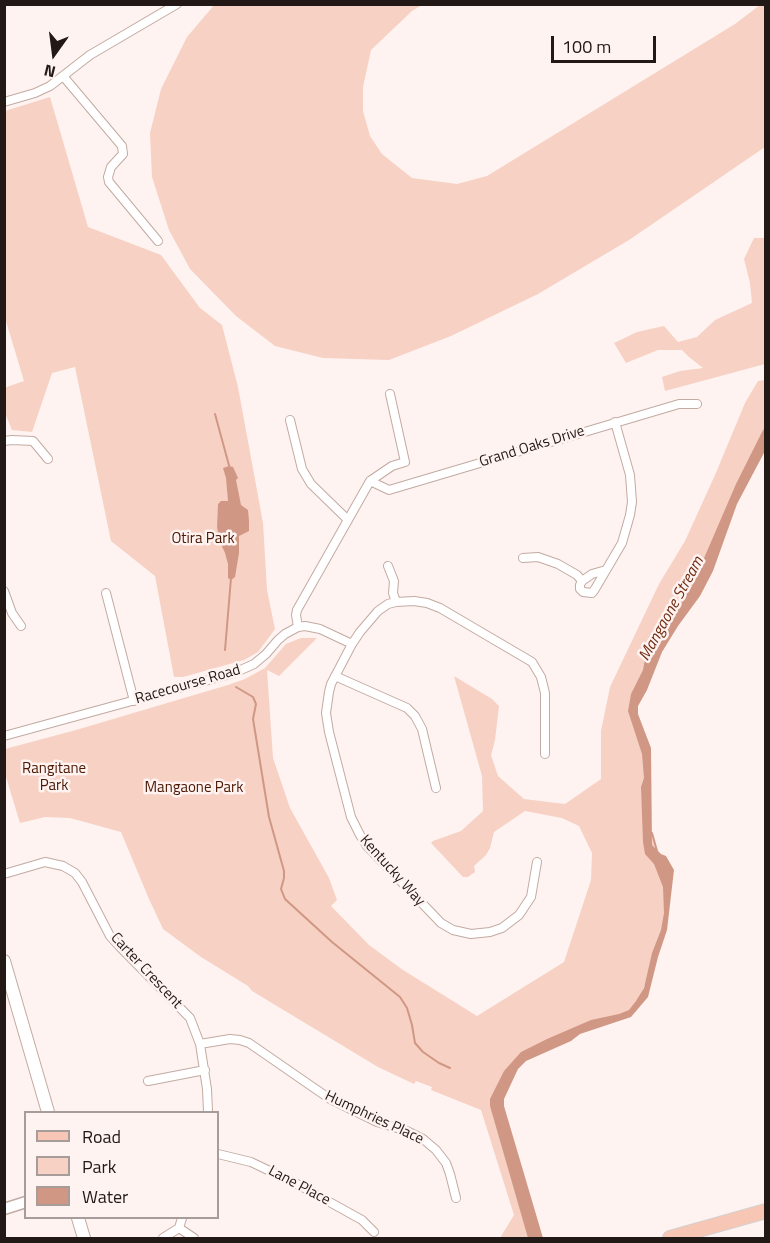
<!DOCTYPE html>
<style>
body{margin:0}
#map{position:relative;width:770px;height:1243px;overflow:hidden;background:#fef3f0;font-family:"Titillium Web",sans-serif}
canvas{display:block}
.frame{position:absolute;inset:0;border:6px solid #221916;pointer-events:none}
.legend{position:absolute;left:24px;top:1111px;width:195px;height:108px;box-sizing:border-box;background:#fef3f0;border:2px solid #a69c99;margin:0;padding:8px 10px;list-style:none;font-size:18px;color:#221916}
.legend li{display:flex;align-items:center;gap:12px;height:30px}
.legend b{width:30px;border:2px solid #a69c99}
.north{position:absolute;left:24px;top:24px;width:60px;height:60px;-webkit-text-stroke:4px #fef3f0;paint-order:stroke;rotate:194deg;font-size:16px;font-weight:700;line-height:24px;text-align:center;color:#221916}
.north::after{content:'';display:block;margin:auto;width:21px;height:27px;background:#221916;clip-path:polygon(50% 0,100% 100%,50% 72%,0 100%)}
.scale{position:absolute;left:551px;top:36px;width:105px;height:27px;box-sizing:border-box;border:3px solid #221916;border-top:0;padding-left:8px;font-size:18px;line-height:21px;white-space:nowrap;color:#221916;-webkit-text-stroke:4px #fef3f0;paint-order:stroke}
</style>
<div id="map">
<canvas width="770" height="1243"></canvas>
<div class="frame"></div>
<ul class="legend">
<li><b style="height:8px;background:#f7c6b5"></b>Road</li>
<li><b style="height:16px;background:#f7d1c4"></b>Park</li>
<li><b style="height:16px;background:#d09884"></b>Water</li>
</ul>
<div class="north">N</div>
<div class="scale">100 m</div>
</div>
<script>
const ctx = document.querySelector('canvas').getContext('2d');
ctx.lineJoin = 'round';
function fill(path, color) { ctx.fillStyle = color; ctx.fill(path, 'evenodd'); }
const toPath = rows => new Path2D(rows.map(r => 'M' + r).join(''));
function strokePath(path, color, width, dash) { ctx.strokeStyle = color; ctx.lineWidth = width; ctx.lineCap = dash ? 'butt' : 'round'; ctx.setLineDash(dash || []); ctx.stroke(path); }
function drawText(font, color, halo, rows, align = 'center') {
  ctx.font = font + ' "Titillium Web",sans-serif'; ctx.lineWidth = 5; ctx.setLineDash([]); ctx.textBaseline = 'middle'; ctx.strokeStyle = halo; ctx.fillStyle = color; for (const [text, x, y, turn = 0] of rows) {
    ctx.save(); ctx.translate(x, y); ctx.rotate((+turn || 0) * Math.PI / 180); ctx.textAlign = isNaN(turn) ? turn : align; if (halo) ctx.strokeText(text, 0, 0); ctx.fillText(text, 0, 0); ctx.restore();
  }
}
const green = toPath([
 [215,4,422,5,412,11,371,50,363,87,363,111,370,136,382,154,412,178,457,184,487,176,735,24,760,5,765,5,765,147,629,240,538,294,451,336,389,360,323,358,275,346,236,316,190,269,169,230,152,177,150,133,161,89,187,37],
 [50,97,88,227,161,255,200,308,222,325,238,387,263,523,267,590,275,629,258,652,244,660,183,677,174,677,155,576,111,541,75,367,52,373,32,432,12,430,5,413,4,388,24,381,5,318,5,111],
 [754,238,765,238,765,364,665,391,662,377,680,371,703,368,689,357,682,350,658,350,626,363,614,343,637,332,664,326,678,342,697,337,715,320,752,303,750,283,744,259],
 [765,380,765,445,662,645,636,708,648,750,650,826,663,872,667,916,657,956,633,1013,576,1034,530,1054,515,1069,499,1100,536,1238,500,1238,514,1215,481,1110,431,1090,432,1087,416,1081,414,1084,378,1067,252,991,248,986,201,957,163,929,149,899,121,832,70,818,45,817,20,823,6,777,5,777,5,749,76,730,228,685,245,679,265,668,286,644,301,638,317,638,279,676,267,670,273,758,290,808,329,878,337,900,331,906,369,945,403,970,477,1016,564,962,591,880,592,853,579,826,562,818,525,811,494,832,490,848,486,855,474,866,475,872,468,877,463,877,431,843,433,841,461,831,483,811,482,776,454,676,492,699,499,706,495,740,491,755,498,776,524,799,565,804,601,779,601,731,610,687,659,584,685,541,715,475,745,403,758,381]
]);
const water = toPath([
 [765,427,765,451,737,504,713,571,700,596,678,626,662,652,647,690,638,706,638,714,651,748,652,845,661,854,666,856,674,870,667,930,658,957,648,997,631,1017,580,1034,571,1041,526,1061,518,1069,504,1099,504,1106,543,1238,528,1238,490,1106,490,1099,504,1071,521,1052,547,1039,591,1020,619,1014,629,1010,636,1001,644,988,652,953,661,930,664,913,663,887,654,864,645,854,643,842,641,787,644,778,642,754,628,711,631,694,643,670,647,648,656,636,664,632,673,610,692,586,736,484,762,432],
 [229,466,233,467,238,478,236,480,241,505,248,510,249,521,249,531,239,536,239,553,235,577,231,580,228,578,228,564,225,553,220,542,217,527,218,504,221,501,228,501,226,478,223,468]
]);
const stream = toPath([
 [215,414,230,469],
 [225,650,231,578],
 [236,687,253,697,256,704,253,719,269,817,284,871,284,878,281,889,285,899,332,942,400,997,407,1008,412,1025,415,1043,423,1052,439,1063,450,1068],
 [652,833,657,851]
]);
const minor = toPath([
 [63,76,122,146,123,154,111,167,108,177,109,182,158,241],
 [4,102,35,93,50,86,90,55,177,4],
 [290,420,302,469,311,484,347,519],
 [4,441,12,440,33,441,48,459],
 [370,481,389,490,679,404,697,404],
 [523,558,538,557,558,564,577,575,582,581],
 [388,566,394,581,393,593,396,602],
 [606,570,592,574,582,581,580,585,580,589,583,592,592,593,595,589,622,543,630,515,632,502,630,475,615,422],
 [4,591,12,613,21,626],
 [106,593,134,701],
 [298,627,305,626,320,629,352,644,360,632,378,611,388,604,396,602,414,601,427,603,440,608,532,662,541,677,545,693,545,754],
 [352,644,331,684,329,692,326,713,329,732,351,817,360,835,367,846,441,923,453,930,471,934,490,932,502,928,519,915,531,897,537,862],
 [335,676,407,708,415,716,422,729,436,788],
 [4,736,234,673,254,664,266,654,278,640,285,634,298,627,296,615,297,610,370,481,392,466,405,462,390,394],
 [4,874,45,862,63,866,75,873,82,882,110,936,120,947,190,1018,200,1044,207,1089,208,1112],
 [200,1044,230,1039,240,1040,249,1043,330,1099,377,1122,407,1131,423,1139,436,1150,446,1163,450,1174,456,1198],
 [148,1081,205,1070],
 [218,1154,251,1162,297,1184,362,1220,374,1232],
 [179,1228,194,1238],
 [163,1238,179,1228,182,1218]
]);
const tertiary = toPath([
 [4,1209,26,1202]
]);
const secondary = toPath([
 [4,961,48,1112],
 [78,1218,84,1238]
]);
const primary = toPath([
 [670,1238,766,1211]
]);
const streetNames = [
 ["Grand Oaks Drive",532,447,-17],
 ["Racecourse Road",188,685,-16],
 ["Kentucky Way",392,871,48],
 ["Carter Crescent",146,971,47],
 ["Humphries Place",374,1118,25],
 ["Lane Place",299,1186,28]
];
const parkNames = [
 ["Otira Park",203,539],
 ["Rangitane",54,769],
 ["Park",54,786],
 ["Mangaone Park",194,788]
];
const waterNames = [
 ["Mangaone Stream",672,609,-61]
];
fill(green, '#f7d1c4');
fill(water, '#d09884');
strokePath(stream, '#d09884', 2);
strokePath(minor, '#c3aaa2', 10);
strokePath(tertiary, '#c3aaa2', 13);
strokePath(secondary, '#c3aaa2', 14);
strokePath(primary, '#d3d1d0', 16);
strokePath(minor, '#fff', 8);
strokePath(tertiary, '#fff', 10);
strokePath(secondary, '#fff', 12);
strokePath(primary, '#f7c6b5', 14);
drawText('15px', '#221916', '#fef3f0', streetNames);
drawText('15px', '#4b1804', '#fef3f0', parkNames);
drawText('italic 16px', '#6f2b10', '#fef3f0', waterNames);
</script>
